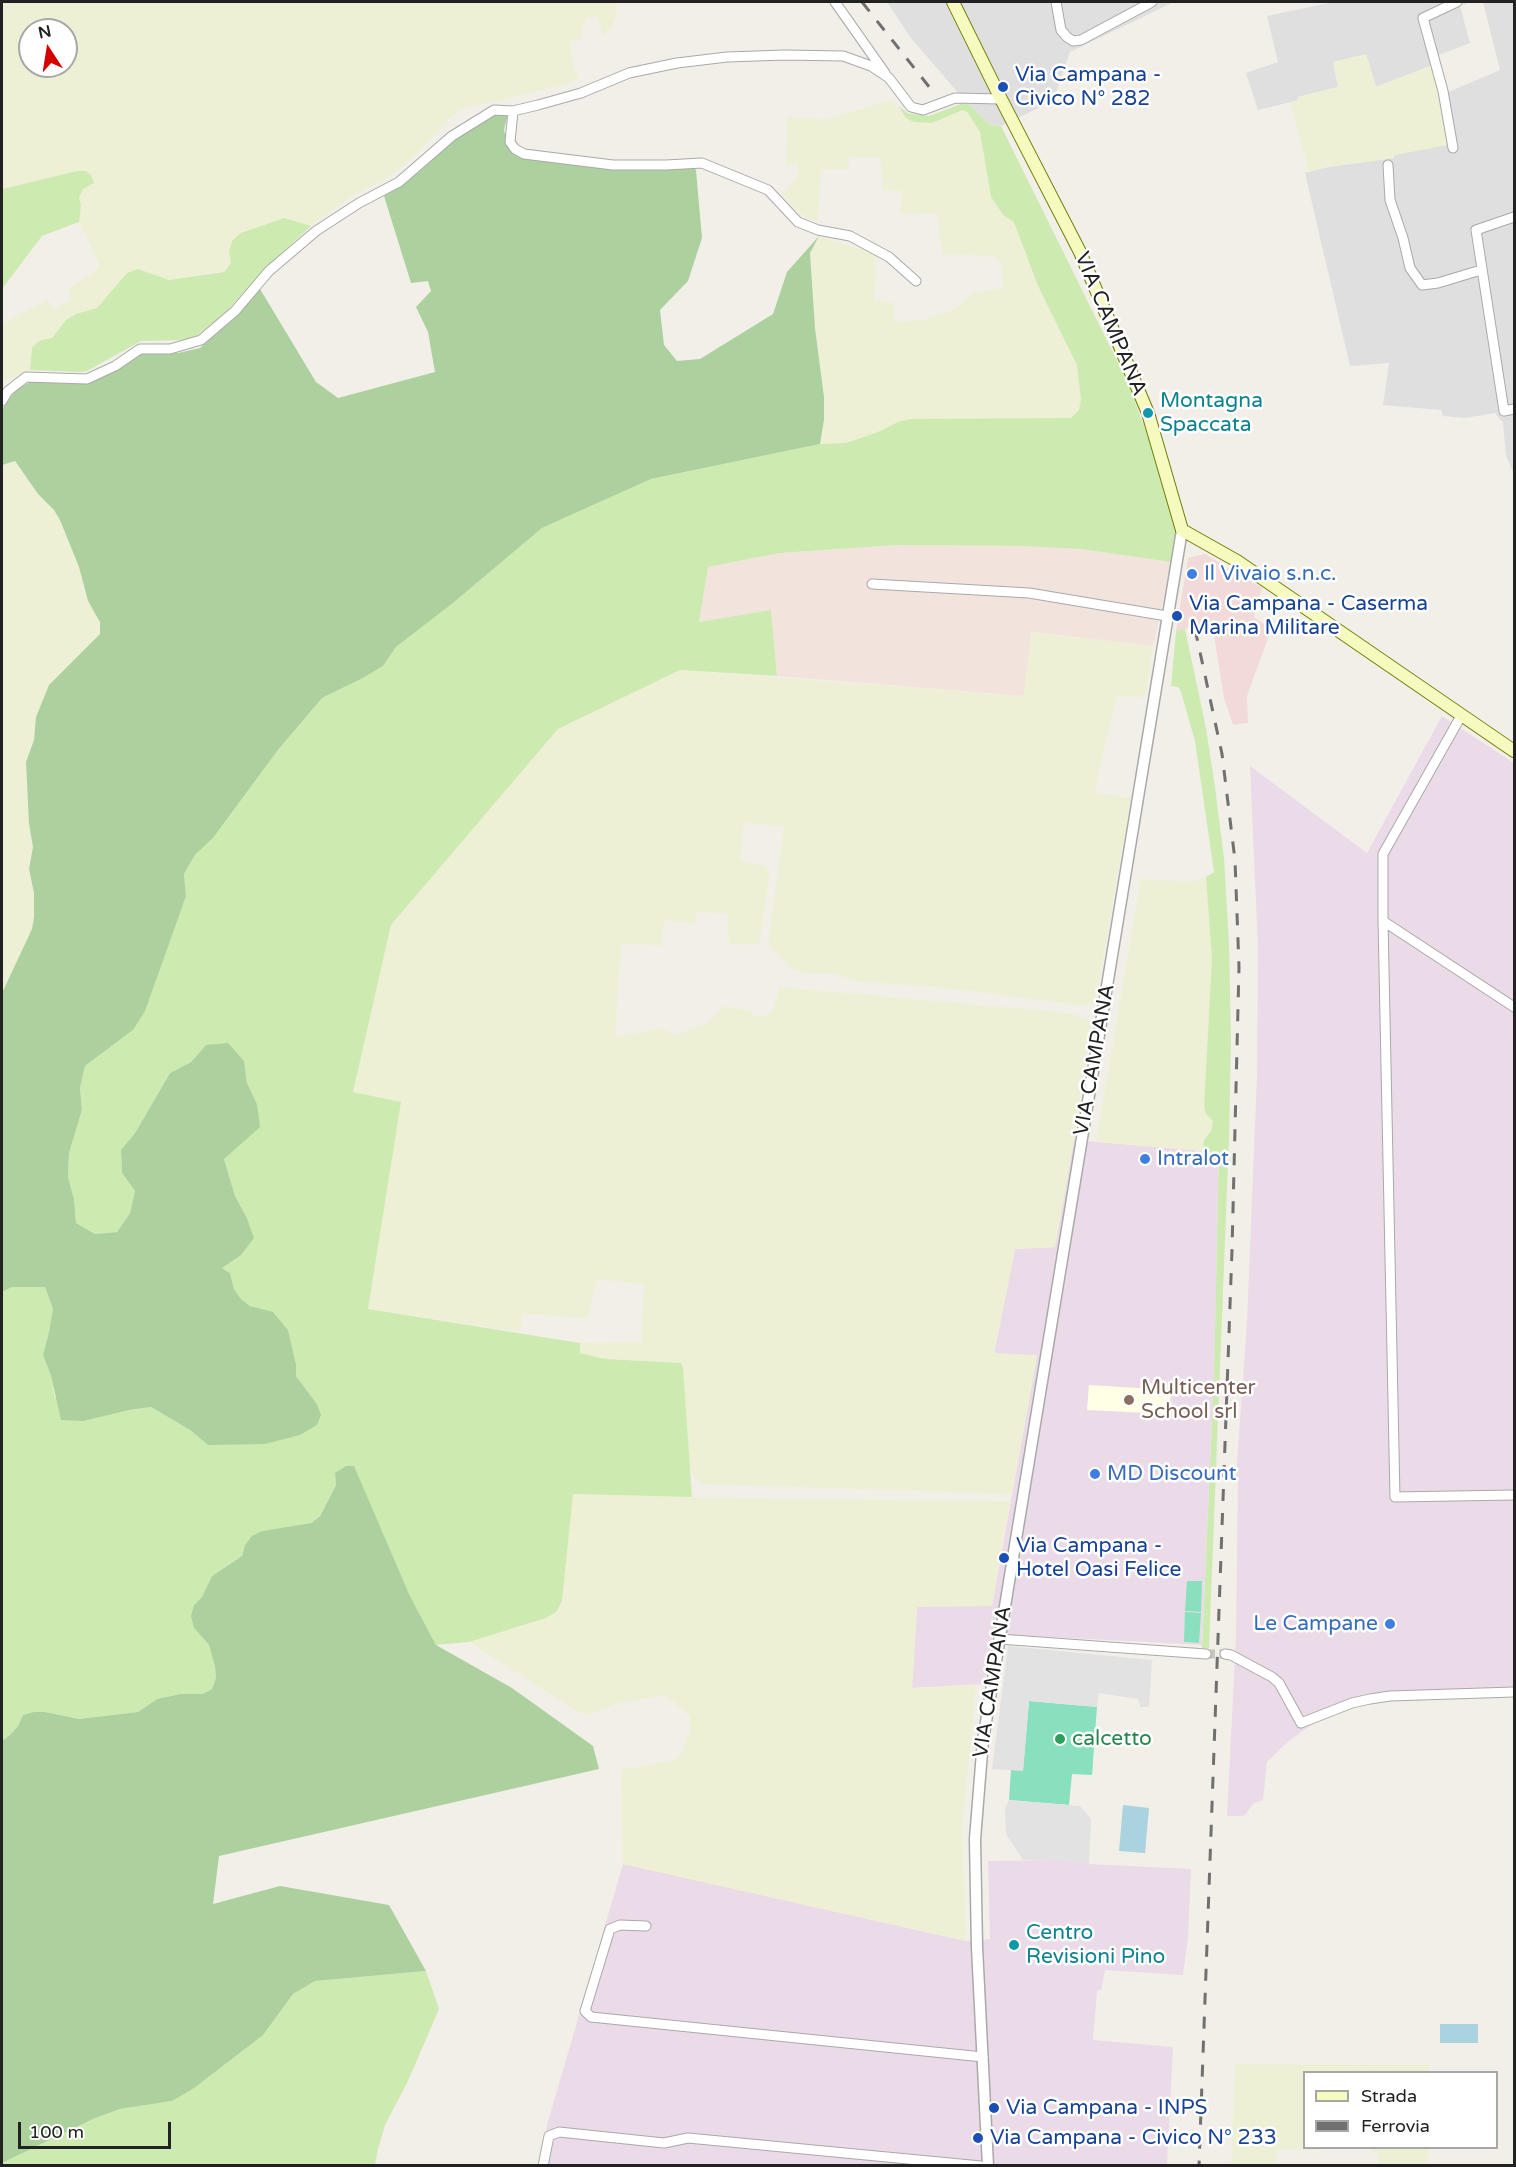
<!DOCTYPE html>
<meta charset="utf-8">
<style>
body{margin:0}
#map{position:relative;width:1516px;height:2167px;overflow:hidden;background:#f2efe9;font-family:"Varela Round",sans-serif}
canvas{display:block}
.frame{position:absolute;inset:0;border:3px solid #222;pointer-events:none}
.legend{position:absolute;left:1303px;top:2071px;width:195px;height:78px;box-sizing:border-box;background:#fff;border:2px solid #a7a7a7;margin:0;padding:8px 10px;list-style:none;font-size:18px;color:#222}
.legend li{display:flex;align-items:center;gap:12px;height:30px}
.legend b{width:30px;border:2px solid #a7a7a7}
.north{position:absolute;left:18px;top:18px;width:60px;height:60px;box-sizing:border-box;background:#fff;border:2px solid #a7a7a7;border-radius:50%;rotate:348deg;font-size:16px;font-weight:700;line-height:24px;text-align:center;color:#222}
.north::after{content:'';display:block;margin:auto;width:21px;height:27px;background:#d40000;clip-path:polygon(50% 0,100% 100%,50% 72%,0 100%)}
.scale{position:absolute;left:18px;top:2122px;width:153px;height:27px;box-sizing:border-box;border:3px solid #222;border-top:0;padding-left:8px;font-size:18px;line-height:21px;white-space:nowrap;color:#222;-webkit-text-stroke:4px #fff;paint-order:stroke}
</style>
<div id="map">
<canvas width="1516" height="2167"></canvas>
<div class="frame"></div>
<ul class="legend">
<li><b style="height:8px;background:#f7fabf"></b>Strada</li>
<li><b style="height:8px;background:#707070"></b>Ferrovia</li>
</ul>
<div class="north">N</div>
<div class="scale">100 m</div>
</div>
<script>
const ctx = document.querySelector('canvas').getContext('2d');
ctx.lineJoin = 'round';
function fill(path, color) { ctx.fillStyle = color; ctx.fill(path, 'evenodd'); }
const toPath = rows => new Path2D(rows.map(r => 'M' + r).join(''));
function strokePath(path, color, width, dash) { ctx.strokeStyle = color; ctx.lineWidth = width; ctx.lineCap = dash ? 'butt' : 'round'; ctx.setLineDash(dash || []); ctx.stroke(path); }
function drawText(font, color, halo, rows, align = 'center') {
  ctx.font = font + ' "Varela Round",sans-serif'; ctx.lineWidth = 5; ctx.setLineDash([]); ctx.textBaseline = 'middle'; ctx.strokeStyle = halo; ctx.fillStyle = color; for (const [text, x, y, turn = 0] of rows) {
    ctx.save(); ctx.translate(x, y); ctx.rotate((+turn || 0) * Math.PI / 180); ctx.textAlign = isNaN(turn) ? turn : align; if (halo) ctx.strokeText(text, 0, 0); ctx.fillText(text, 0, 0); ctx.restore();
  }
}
const residential = toPath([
 [887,2,1174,2,1070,52,1053,101,1001,126,990,125,966,102,911,38],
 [1333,2,1470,2,1460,6,1470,43,1436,56,1438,63,1376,87,1366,54,1338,87,1298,97,1299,100,1258,110,1246,73,1278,62,1267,16],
 [1483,2,1514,2,1514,474,1506,456,1503,423,1495,413,1465,418,1443,416,1441,410,1383,405,1389,363,1350,366,1305,173,1328,167,1394,158,1393,155,1447,145,1439,96,1500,70]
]);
const commercial = toPath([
 [1205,554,1262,588,1254,617,1271,630,1247,696,1248,723,1233,725,1224,698,1212,623,1176,631,1188,558]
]);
const industrial = toPath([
 [1442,716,1514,763,1514,1696,1512,1695,1364,1702,1323,1717,1290,1740,1267,1762,1263,1800,1254,1803,1244,1816,1227,1816,1236,1636,1238,1478,1236,1477,1247,1322,1257,1076,1258,947,1250,766,1367,853],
 [1074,1140,1219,1152,1214,1375,1202,1645,993,1634,985,1684,912,1688,917,1606,992,1606,1037,1356,994,1354,1015,1249,1055,1247],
 [1063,1860,1089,1864,1191,1869,1188,1937,1183,1975,1105,1970,1101,1990,1097,1991,1093,2040,1173,2047,1167,2165,540,2166,547,2125,623,1864,966,1941,990,1939,988,1861]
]);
const education = toPath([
 [1089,1385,1171,1390,1169,1414,1087,1410]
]);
const military = toPath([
 [1139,521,1172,562,1153,646,1032,632,1024,696,777,676,771,610,699,622,708,567,780,553,898,545,1026,546]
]);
const farmland = toPath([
 [2,2,616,2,617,4,616,18,611,28,603,36,597,16,585,19,586,25,581,26,583,38,570,42,573,67,579,79,561,86,470,107,459,111,450,118,415,156,386,179,354,195,311,226,284,218,229,251,231,263,224,271,169,280,138,269,127,273,97,308,76,314,66,320,52,338,41,340,32,347,30,370,3,382,2,382,2,324,48,300,54,308,71,300,68,288,96,271,99,265,79,222,81,205,79,197,83,189,77,171,2,189],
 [30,30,66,30,66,66,30,66],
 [1366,54,1376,87,1433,65,1447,145,1394,155,1394,158,1328,167,1309,172,1290,102,1298,100,1298,97,1338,87,1333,62],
 [892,100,906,118,932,123,963,110,967,112,980,132,991,197,1004,216,1014,222,1038,286,1077,365,1081,399,1079,410,1071,418,898,422,878,432,846,443,820,444,824,420,824,397,815,328,810,253,819,236,876,254,875,301,894,303,894,322,923,320,955,309,972,294,1003,288,1001,262,993,256,942,254,937,213,900,214,902,191,883,190,880,157,850,157,848,169,821,169,818,222,805,217,790,205,782,193,798,177,798,164,786,164,787,117,826,119],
 [14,461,38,494,54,510,60,520,79,567,84,590,100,622,100,635,49,684,36,717,34,740,26,762,30,835,33,847,29,869,34,893,34,917,32,929,2,993,2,465],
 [1031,632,1153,646,1145,697,1117,696,1097,779,1096,793,1131,798,1097,993,1094,1004,1078,1005,956,989,855,981,833,973,806,973,793,969,768,944,784,827,744,822,740,861,762,865,767,867,770,873,759,944,729,944,728,914,697,912,695,924,665,920,661,946,621,943,615,1037,661,1028,677,1035,707,1023,725,1006,750,1011,755,1017,766,1016,774,1009,779,987,1070,1013,1091,1021,1074,1140,1055,1247,1015,1249,994,1353,1037,1355,1012,1494,703,1484,696,1480,690,1468,683,1367,681,1363,605,1359,580,1353,580,1343,641,1342,644,1285,597,1279,588,1318,523,1314,520,1332,368,1309,400,1103,353,1092,391,925,558,729,680,670,1024,696],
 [1206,877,1212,959,1206,1114,1213,1121,1211,1131,1204,1140,1203,1151,1096,1142,1141,878,1151,880,1194,881],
 [573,1494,759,1499,1010,1501,992,1606,917,1607,912,1688,976,1685,962,1831,966,1941,623,1864,621,1770,675,1760,681,1755,690,1730,690,1717,666,1695,616,1704,590,1715,578,1712,469,1642,546,1618,562,1601],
 [1235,2064,1429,2065,1429,2072,1304,2072,1304,2148,1319,2148,1319,2150,1277,2149,1276,2165,1231,2166],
 [1372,2148,1428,2148,1427,2165,1378,2165,1378,2152,1372,2152]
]);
const grass = toPath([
 [966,102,990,125,1001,126,1128,383,1166,485,1177,530,1172,562,1082,549,1026,546,898,545,780,553,708,567,699,622,771,610,777,676,680,670,558,729,391,925,353,1092,401,1102,368,1309,580,1343,580,1353,605,1359,681,1363,683,1367,692,1497,573,1494,562,1601,556,1612,546,1618,469,1642,436,1645,409,1594,335,1473,336,1485,320,1515,311,1523,262,1531,245,1545,242,1556,212,1576,202,1597,194,1605,194,1628,209,1645,215,1667,216,1678,212,1689,202,1694,180,1694,157,1699,138,1712,79,1719,45,1712,23,1715,18,1726,11,1734,2,1741,2,1292,12,1287,45,1287,53,1309,49,1332,43,1355,51,1376,55,1398,129,1410,151,1407,190,1430,208,1445,317,1404,296,1376,296,1364,288,1330,273,1313,250,1306,241,1299,234,1289,230,1273,222,1268,240,1256,246,1216,235,1196,224,1159,257,1104,247,1083,244,1061,206,1045,191,1062,170,1073,135,1133,121,1150,122,1173,135,1191,130,1213,117,1232,95,1234,76,1223,74,1199,68,1177,69,1153,82,1110,80,1088,85,1066,133,1030,186,896,184,874,195,855,213,838,278,750,322,698,363,678,383,666,396,647,453,603,542,528,651,479,820,444,846,443,878,432,898,422,910,419,1071,418,1079,410,1081,399,1077,365,1038,286,1014,222,1004,216,991,197,980,132,967,112,963,110,932,123,914,122,906,118,898,105,907,113,929,116],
 [77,171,86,171,91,175,94,183,83,189,79,197,81,205,79,222,42,236,2,289,2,189],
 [284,218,311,226,273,261,224,314,196,336,185,340,141,341,87,371,81,372,30,370,32,347,41,340,52,338,66,320,76,314,97,308,127,273,138,269,169,280,224,272,231,263,229,251,232,241,241,233],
 [1185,629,1206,728,1215,787,1224,858,1229,943,1231,1040,1229,1139,1209,1648,1202,1648,1214,1375,1219,1152,1203,1151,1204,1140,1211,1131,1213,1121,1206,1114,1204,1107,1212,959,1206,877,1214,872,1195,741,1181,692,1178,687,1171,686,1176,631],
 [426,1971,439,2009,408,2081,385,2125,378,2149,375,2165,2,2166,2,2163,93,2119,120,2109,172,2101,277,2013,293,1994,315,1981]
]);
const forest = toPath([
 [508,113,504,130,507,142,533,157,693,166,696,170,702,238,688,281,660,310,664,345,677,361,700,359,773,314,787,272,819,236,810,253,815,328,824,397,824,420,820,444,651,479,542,528,453,603,396,647,383,666,363,678,322,698,278,750,213,838,195,855,184,874,186,896,145,1011,133,1030,85,1066,80,1088,82,1110,69,1153,68,1177,74,1199,76,1223,95,1234,117,1232,130,1213,135,1191,122,1173,121,1150,135,1133,170,1073,191,1062,206,1045,228,1043,244,1061,247,1083,257,1104,260,1127,224,1159,235,1196,246,1216,254,1238,240,1256,222,1268,230,1273,234,1289,241,1299,250,1306,273,1312,288,1330,296,1364,296,1376,317,1404,321,1415,317,1425,300,1435,265,1444,208,1445,190,1430,151,1407,129,1410,83,1421,61,1420,51,1376,43,1355,49,1332,53,1309,45,1287,12,1287,2,1292,2,993,32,929,34,917,34,893,29,869,33,847,29,824,26,762,34,740,36,717,49,685,100,634,100,622,88,601,79,567,60,520,54,510,38,494,15,461,2,465,2,409,16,390,30,382,81,384,93,382,139,354,178,353,200,348,236,316,260,289,316,382,338,398,435,372,428,332,416,307,431,291,428,281,411,283,384,196,457,137,494,114],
 [346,1466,354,1466,409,1594,436,1645,512,1688,593,1746,599,1769,219,1856,213,1904,280,1886,389,1905,426,1971,315,1981,293,1994,263,2035,194,2088,172,2101,120,2109,93,2119,2,2163,2,1741,11,1734,18,1726,23,1715,34,1712,45,1712,79,1719,138,1712,157,1699,180,1694,202,1694,212,1689,216,1678,215,1667,209,1645,194,1628,191,1616,194,1605,202,1597,212,1576,242,1556,245,1545,252,1536,262,1531,311,1523,320,1516,336,1485,335,1473]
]);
const pitch = toPath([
 [1187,1581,1202,1581,1201,1612,1185,1611],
 [1185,1612,1201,1613,1199,1643,1184,1642],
 [1029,1701,1097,1707,1092,1775,1072,1774,1069,1805,1009,1800,1011,1770,1023,1770]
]);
const parking = toPath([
 [1008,1646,1152,1660,1149,1707,1140,1707,1138,1699,1099,1693,1097,1707,1029,1701,1023,1771,992,1769],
 [1009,1800,1080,1806,1091,1819,1089,1864,1063,1860,1023,1860,1006,1834,1005,1808]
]);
const water = toPath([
 [1123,1805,1149,1808,1145,1853,1119,1851],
 [1440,2024,1478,2024,1478,2043,1440,2043]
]);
const minorTunnel = toPath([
 [1206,1654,1225,1654]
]);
const minor = toPath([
 [835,2,885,73],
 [1056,2,1061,30,1067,37,1073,41,1081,40,1152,2],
 [513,111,510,142,515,149,524,154,613,165,666,165,702,163,768,190,798,222,818,230,850,236,889,257,916,281],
 [1453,148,1443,91,1423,18,1457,2],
 [1388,165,1390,200,1403,238,1410,268,1422,285,1438,283,1481,270],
 [1514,217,1476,230,1504,411,1514,409],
 [2,401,8,391,26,377,87,379,115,366,140,349,170,349,201,340,235,311,269,271,316,231,359,203,399,182,452,136,494,110,513,111,538,105,581,93,629,73,677,63,727,57,785,55,843,56,871,66,889,78,911,107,923,110,955,98,1001,99],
 [872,584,1029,593,1167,616],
 [1461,716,1383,854,1383,921,1395,1497,1514,1495],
 [1383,921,1514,1007],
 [999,1639,1206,1654],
 [1225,1654,1231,1655,1272,1677,1279,1683,1301,1723,1352,1703,1370,1699,1390,1696,1514,1692],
 [646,1926,620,1925,610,1929,585,2011,591,2017,983,2057],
 [543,2166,549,2136,559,2132,664,2143,688,2138,981,2166]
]);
const tertiary = toPath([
 [988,2166,977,1947,975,1839,983,1740,1182,530]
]);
const secondary = toPath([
 [953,2,1001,99,1080,252,1148,413,1182,530,1237,561,1514,751]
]);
const rail = toPath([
 [862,2,934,93],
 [1195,629,1222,754,1235,860,1239,967,1232,1250,1199,2166]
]);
const markers = [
 [1003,87,6,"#1a4fb4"],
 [1148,413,6,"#0f9aa8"],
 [1192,574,6,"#3f7fe0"],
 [1177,616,6,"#1a4fb4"],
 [1145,1159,6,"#3f7fe0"],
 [1129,1400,6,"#8d6e63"],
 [1095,1474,6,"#3f7fe0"],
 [1004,1558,6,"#1a4fb4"],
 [1390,1624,6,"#3f7fe0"],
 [1060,1739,6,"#2e9e5b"],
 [1014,1945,6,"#0f9aa8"],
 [994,2108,6,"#1a4fb4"],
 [978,2138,6,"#1a4fb4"]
];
const transitNames = [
 ["Via Campana -",1015,75],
 ["Civico N° 282",1015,99],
 ["Via Campana - Caserma",1189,604],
 ["Marina Militare",1189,628],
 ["Via Campana -",1016,1546],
 ["Hotel Oasi Felice",1016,1570],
 ["Via Campana - INPS",1006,2108],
 ["Via Campana - Civico N° 233",990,2138]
];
const streetNames = [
 ["VIA CAMPANA",1110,324,67],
 ["VIA CAMPANA",1095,1060,-80],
 ["VIA CAMPANA",993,1682,-81]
];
const cultureNames = [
 ["Montagna",1160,401],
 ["Spaccata",1160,425],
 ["Centro",1026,1933],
 ["Revisioni Pino",1026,1957]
];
const shopNames = [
 ["Il Vivaio s.n.c.",1204,574],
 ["Intralot",1157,1159],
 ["MD Discount",1107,1474],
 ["Le Campane",1378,1624,"right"]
];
const educationNames = [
 ["Multicenter",1141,1388],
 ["School srl",1141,1412]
];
const leisureNames = [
 ["calcetto",1072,1739]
];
fill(residential, '#e0dfdf');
fill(commercial, '#f2dad9');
fill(industrial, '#ebdbe8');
fill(education, '#ffffe5');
fill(military, '#f3e3dd');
fill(farmland, '#eef0d5');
fill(grass, '#cdebb0');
fill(forest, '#add19e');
fill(pitch, '#88e0be');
fill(parking, '#e2e2e2');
fill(water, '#aad3df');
strokePath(minorTunnel, '#c8c6c1', 9, [9, 4.5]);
strokePath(minor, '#a9a9a9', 11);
strokePath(tertiary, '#a9a9a9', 13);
strokePath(secondary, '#707d05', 14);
strokePath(minor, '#fff', 9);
strokePath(tertiary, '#fff', 10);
strokePath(secondary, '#f7fabf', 12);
strokePath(rail, '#707070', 3, [12, 12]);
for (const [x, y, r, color] of markers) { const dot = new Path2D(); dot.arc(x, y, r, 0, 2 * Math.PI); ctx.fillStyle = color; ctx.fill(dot); strokePath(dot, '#fff', 2); }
drawText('21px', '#164399', '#fff', transitNames, 'left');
drawText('21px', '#222', '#fff', streetNames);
drawText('21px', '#0d838f', '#fff', cultureNames, 'left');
drawText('21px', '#366cbe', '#fff', shopNames, 'left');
drawText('21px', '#785e54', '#fff', educationNames, 'left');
drawText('21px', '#27864d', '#fff', leisureNames, 'left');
</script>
